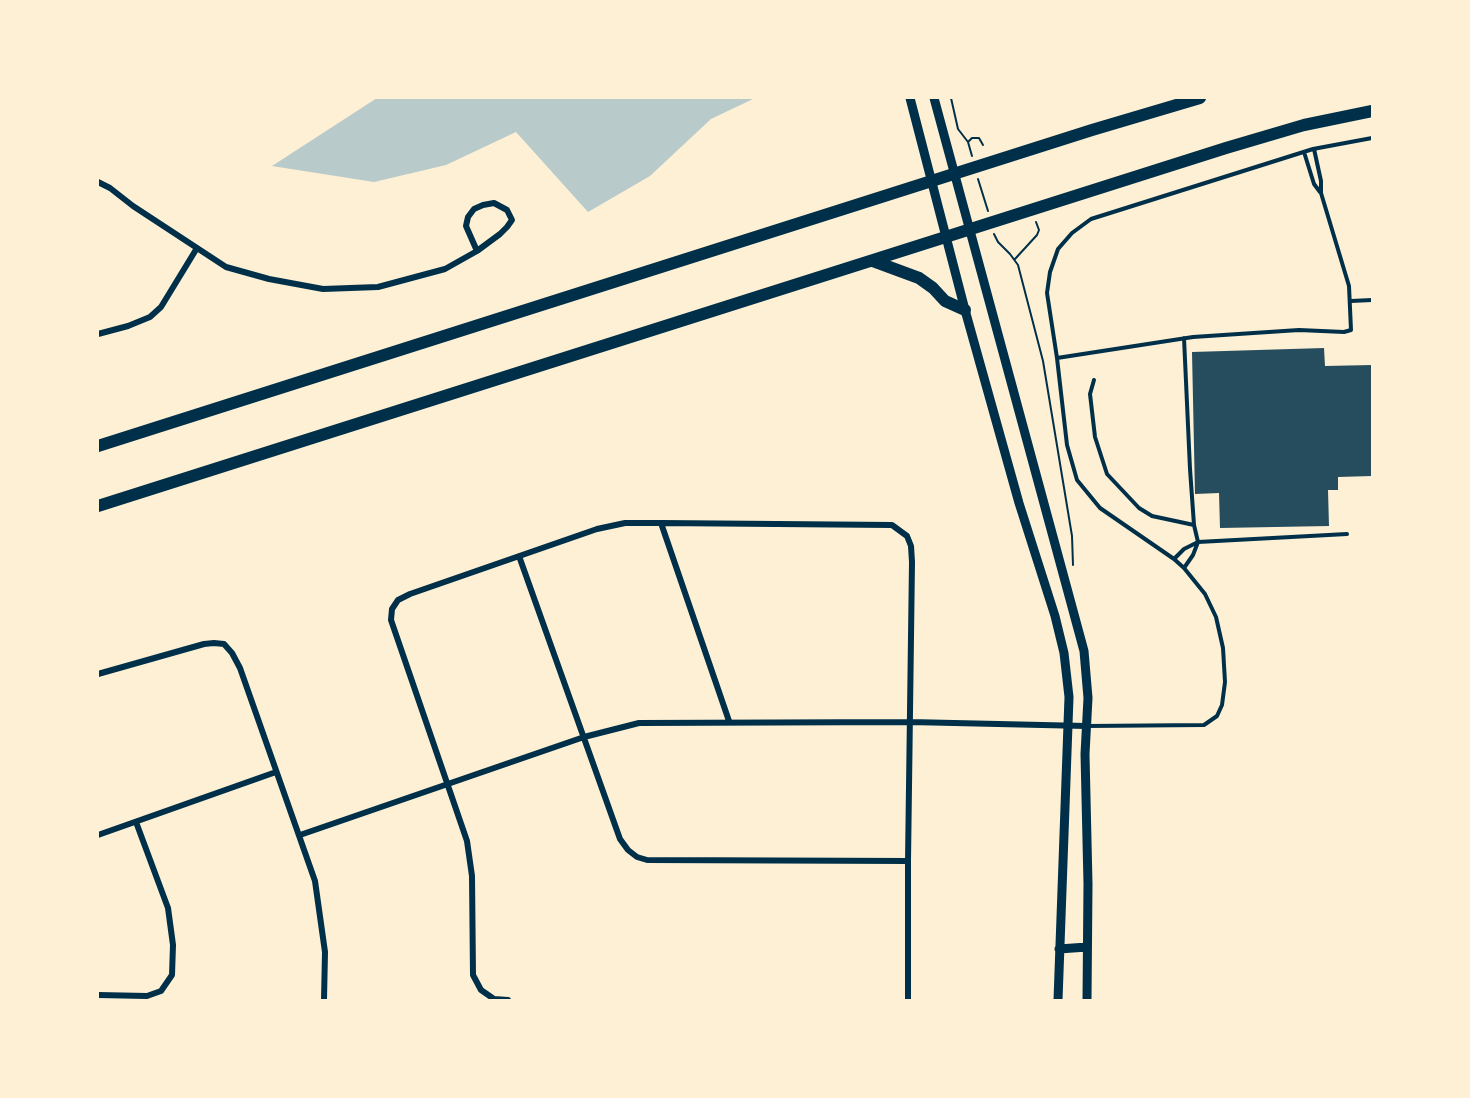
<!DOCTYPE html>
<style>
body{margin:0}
#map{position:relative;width:1470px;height:1098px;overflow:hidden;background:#fdf0d5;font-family:"Archivo Narrow",sans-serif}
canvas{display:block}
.frame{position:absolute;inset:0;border:99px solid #fdf0d5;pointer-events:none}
</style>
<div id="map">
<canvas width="1470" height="1098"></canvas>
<div class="frame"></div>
</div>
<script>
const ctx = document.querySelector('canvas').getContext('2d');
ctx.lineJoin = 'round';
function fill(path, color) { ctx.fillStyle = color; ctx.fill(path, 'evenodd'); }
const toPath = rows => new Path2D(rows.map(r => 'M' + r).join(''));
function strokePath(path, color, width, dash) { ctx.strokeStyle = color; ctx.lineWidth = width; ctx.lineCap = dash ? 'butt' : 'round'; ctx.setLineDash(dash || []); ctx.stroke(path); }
const green = toPath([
 [377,98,755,98,711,119,650,176,588,212,516,132,446,165,374,182,272,166]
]);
const building = toPath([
 [1324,348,1325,366,1372,365,1372,476,1338,477,1338,490,1328,490,1329,526,1220,528,1219,493,1195,494,1192,352]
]);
const path = toPath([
 [951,98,958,129,968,142,972,156],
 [968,142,972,138,979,138,983,145],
 [978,179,988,211],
 [994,234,998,242,1010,254,1018,265,1043,361,1072,536,1073,565],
 [1015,259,1037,235,1039,230,1036,222]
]);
const service = toPath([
 [1304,152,1314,184,1320,192],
 [1351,301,1372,300],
 [1057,358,1193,337,1299,330,1344,332,1351,330,1349,286,1321,193,1321,181,1314,149],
 [1094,380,1090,394,1095,437,1107,474,1139,508,1152,516,1194,525],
 [1174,559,1184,549,1198,542,1347,534],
 [1184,568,1193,555,1198,542,1194,525,1190,469,1184,338],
 [1087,726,1204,725,1217,716,1222,705,1225,682,1223,648,1216,617,1205,594,1184,568,1174,559,1100,508,1077,480,1067,445,1057,358,1047,293,1050,272,1058,249,1072,233,1091,219,1313,149,1372,138]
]);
const minor = toPath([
 [98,182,110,188,133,206,226,267,269,279,323,289,378,287,445,269,477,251,500,234,507,227,512,220,507,210,494,203,483,205,474,209,468,217,466,226,477,251],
 [98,334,128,326,150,317,161,307,197,248],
 [661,523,729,721],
 [519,556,620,839,628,850,637,857,647,860,908,861],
 [98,674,204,644,214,643,224,644,232,653,240,668,315,881,325,952,324,1000],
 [98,835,276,772],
 [300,835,584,737,639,723,910,722,1086,726],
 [98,995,147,996,161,991,172,975,173,945,168,908,136,822],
 [508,1000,494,999,481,990,473,975,472,876,467,841,391,620,392,609,398,600,410,594,597,529,625,523,661,523,892,525,907,536,911,546,912,562,908,861,908,1000]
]);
const tertiary = toPath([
 [910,98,965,310,1019,503,1055,616,1064,653,1069,697,1058,1000],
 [934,98,1084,651,1088,698,1085,754,1088,884,1087,1000],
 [1059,949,1087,947]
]);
const trunk = toPath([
 [873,261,919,278,933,288,945,301,965,310],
 [98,446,1092,130,1200,98],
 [98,506,1226,148,1304,125,1372,111]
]);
fill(green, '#b9caca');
fill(building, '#264d5e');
strokePath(path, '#003049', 2);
strokePath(service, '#003049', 4);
strokePath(minor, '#003049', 6);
strokePath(tertiary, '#003049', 9);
strokePath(trunk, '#003049', 12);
</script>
